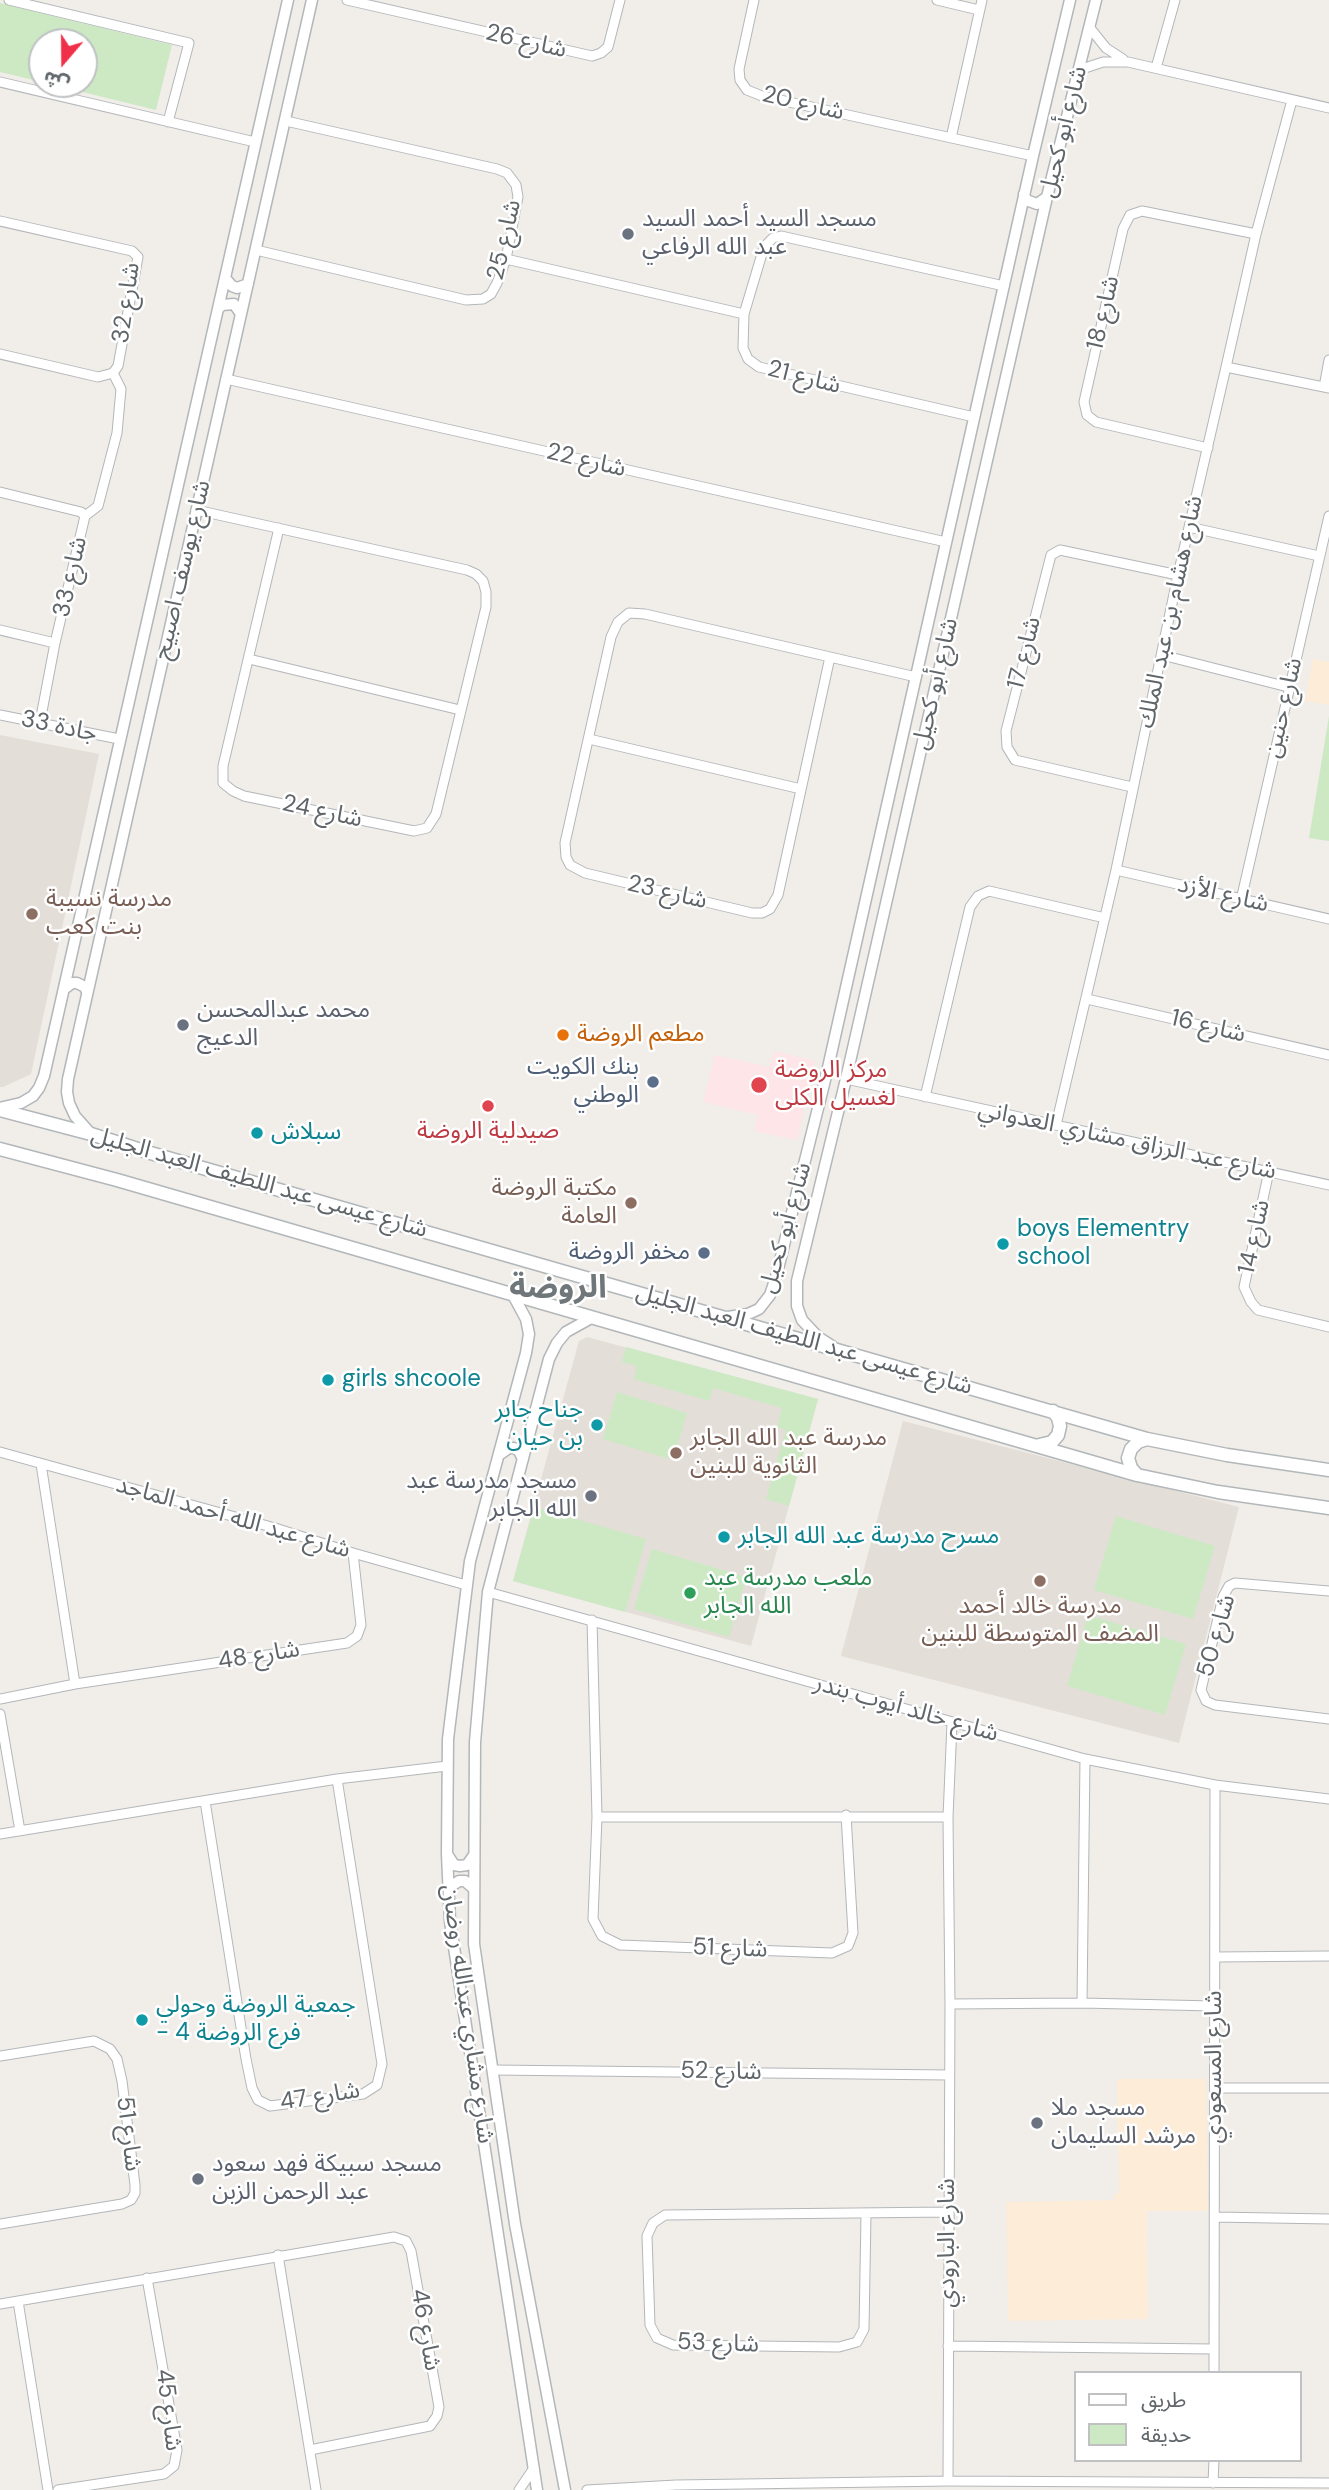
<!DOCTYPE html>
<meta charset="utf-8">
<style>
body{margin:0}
#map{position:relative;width:1329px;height:2490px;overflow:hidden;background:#f1ede8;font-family:"DM Sans","Noto Sans Arabic",sans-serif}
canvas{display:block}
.legend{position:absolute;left:1074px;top:2371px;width:228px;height:91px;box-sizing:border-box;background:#fff;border:2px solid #bfc1c3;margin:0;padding:9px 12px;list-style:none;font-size:21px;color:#5f6568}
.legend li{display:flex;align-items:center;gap:14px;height:35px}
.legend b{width:35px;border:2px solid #bfc1c3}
.north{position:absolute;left:28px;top:28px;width:70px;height:70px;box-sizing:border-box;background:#fff;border:2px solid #bfc1c3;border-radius:50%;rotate:200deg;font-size:19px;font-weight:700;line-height:28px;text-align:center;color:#5f6568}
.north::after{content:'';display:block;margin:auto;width:24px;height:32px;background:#f02f48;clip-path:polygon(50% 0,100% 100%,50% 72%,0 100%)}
</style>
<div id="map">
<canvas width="1329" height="2490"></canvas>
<ul class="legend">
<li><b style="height:9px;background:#fff"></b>طريق</li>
<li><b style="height:19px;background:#cce9c4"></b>حديقة</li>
</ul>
<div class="north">ش</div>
</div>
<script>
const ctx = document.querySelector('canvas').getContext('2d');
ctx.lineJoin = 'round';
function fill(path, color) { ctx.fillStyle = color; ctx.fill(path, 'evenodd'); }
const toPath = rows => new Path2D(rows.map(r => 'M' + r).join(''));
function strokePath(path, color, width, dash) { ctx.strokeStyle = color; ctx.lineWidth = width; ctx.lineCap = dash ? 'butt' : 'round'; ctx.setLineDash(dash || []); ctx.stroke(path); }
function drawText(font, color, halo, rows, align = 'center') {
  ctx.font = font + ' "DM Sans","Noto Sans Arabic",sans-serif'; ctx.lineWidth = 5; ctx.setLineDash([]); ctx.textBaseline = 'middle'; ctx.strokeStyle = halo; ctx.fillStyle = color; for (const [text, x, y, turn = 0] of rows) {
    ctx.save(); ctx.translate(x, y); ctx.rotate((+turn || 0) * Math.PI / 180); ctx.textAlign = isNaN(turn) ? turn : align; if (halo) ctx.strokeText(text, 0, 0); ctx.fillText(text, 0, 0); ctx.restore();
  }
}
const education = toPath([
 [0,735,99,754,31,1074,3,1087,0,1087],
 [587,1337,818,1399,751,1646,513,1581,579,1341],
 [903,1421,1239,1507,1179,1743,841,1656]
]);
const medical = toPath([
 [774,1051,815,1061,797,1140,754,1131,758,1115,703,1102,715,1055,769,1067]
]);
const green = toPath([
 [0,3,172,45,156,110,50,84,84,84,84,42,42,42,42,82,0,72],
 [1329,716,1329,841,1309,838],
 [626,1347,818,1399,789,1506,766,1499,786,1430,777,1427,782,1408,713,1388,709,1401,634,1379,637,1366,622,1362],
 [617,1392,687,1413,673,1460,603,1439],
 [534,1507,646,1539,625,1612,513,1581],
 [1116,1516,1215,1546,1193,1619,1094,1590],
 [652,1549,746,1577,729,1637,634,1609],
 [1088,1615,1186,1644,1165,1715,1067,1686]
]);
const sand = toPath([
 [1313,659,1329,662,1329,705,1305,701],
 [1117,2079,1206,2079,1208,2211,1147,2211,1148,2319,1008,2321,1006,2202,1114,2200,1114,2194,1119,2193]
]);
const minor = toPath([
 [9,0,189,43,168,122],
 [347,0,592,56,601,53,608,47,620,0],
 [754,0,739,69,740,80,747,90,762,96,1033,156],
 [937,0,979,10],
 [1090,28,1106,48,1123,59],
 [1156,68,1175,0],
 [1079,70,1103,62,1128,62,1329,108],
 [0,82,255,142],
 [951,138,982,0],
 [0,221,132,251,138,257,118,366,113,373,98,377,0,354],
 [256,250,466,300,483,299,491,294,497,283,506,259,518,197,516,185,507,173,497,169,286,121],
 [506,259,744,314],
 [1226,367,1329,388],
 [226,379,946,542],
 [1324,387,1329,360],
 [974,417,759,367,748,359,743,348,744,314,764,247,773,238,781,236,1004,286],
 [1208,448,1096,422,1087,415,1084,402,1123,229,1130,215,1142,211,1256,234],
 [0,492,81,512,85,516],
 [196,510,390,553,467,570,476,574,483,581,486,592,486,607,436,814,427,828,414,831,244,796,233,791,223,783,223,766,279,528],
 [85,516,98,506,117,433,121,389,113,373],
 [1189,527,1319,556],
 [0,630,55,643],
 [1162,655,1288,687],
 [830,657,778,895,770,909,762,913,752,913,585,873,570,865,566,857,565,843,611,637,618,622,629,613,645,614,916,677],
 [249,659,460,710],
 [0,715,119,739],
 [40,722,55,643,85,516],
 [589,739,801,789],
 [1132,787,1015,760,1007,747,1006,731,1051,555,1060,550,1178,575],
 [1116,870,1329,919],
 [1241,900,1329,516],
 [1087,999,1329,1055],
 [846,1079,1329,1185],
 [925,1097,970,907,978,896,989,891,1105,918],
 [1056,1125,1116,870,1178,575,1226,367,1256,234,1292,100],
 [1269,1171,1244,1287,1251,1302,1258,1310,1329,1327],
 [0,1452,275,1528,353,1553,466,1585],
 [41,1464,75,1684],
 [1329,1591,1235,1583,1229,1586,1223,1597,1201,1690,1206,1701,1215,1705,1329,1719],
 [488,1592,1085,1759,1215,1785,1329,1799],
 [592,1620,597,1817,593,1919,602,1936,620,1945,832,1953,848,1946,853,1933,846,1815],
 [0,1699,75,1684,347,1643,357,1636,361,1625,353,1553],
 [0,1714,20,1831],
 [205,1801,246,2059,252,2088,258,2100,270,2106,363,2094,377,2085,382,2064,337,1779],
 [597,1817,948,1817],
 [0,1834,337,1779,447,1766],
 [1216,1957,1329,1956],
 [1082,2003,1085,1759],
 [950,2004,1082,2003,1214,2006],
 [0,2056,94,2041,110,2049,117,2059,122,2081,135,2185,135,2193,131,2200,122,2204,0,2224],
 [493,2070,949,2075],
 [1215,2088,1329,2088],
 [866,2214,864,2329,857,2342,839,2347,673,2345,657,2338,650,2325,647,2236,653,2223,665,2215,949,2212],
 [1215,2217,1329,2219],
 [278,2255,316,2490],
 [18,2301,48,2490],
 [0,2304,394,2237,406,2241,411,2251,439,2407,437,2416,430,2426,310,2450],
 [948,2346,1214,2349],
 [1214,2373,1215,1785],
 [948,2481,950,2004,948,1817,952,1723],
 [1213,2483,1214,2460],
 [58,2490,164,2474,174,2466,177,2450,147,2278],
 [519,2490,534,2468],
 [587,2490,676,2485,948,2481,1329,2483]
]);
const tertiary = toPath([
 [1024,194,1026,200,1037,204,1047,197],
 [225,278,232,286,237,288,248,284],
 [218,309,222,305,234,304,241,314],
 [64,989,72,983,77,983,85,987,87,992],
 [0,1108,21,1103,33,1096,39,1088,44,1076,288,0],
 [91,1134,75,1116,69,1103,67,1092,68,1079,312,0],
 [513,1295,526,1319,529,1334,526,1353,470,1561,448,1739,447,1854,450,1921,537,2490],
 [728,1317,748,1314,759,1309,770,1295,776,1277,827,1072,1033,156,1070,0],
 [832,1346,818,1337,802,1320,797,1306,797,1281,846,1079,1047,197,1096,0],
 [499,1455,509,1448,514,1448,519,1451,523,1459],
 [447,1854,454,1865,460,1866,467,1865,474,1855],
 [448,1888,459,1881,465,1881,474,1889],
 [565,2490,515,2224,474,1944,475,1742,488,1592,549,1359,557,1343,566,1332,593,1317]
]);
const secondary = toPath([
 [0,1110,91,1134,147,1152,1147,1439,1227,1455,1329,1470],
 [0,1149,117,1180,1137,1475,1218,1492,1329,1508],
 [1039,1445,1052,1442,1058,1435,1060,1426,1058,1418,1053,1411],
 [1137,1475,1131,1468,1128,1458,1131,1449,1138,1442,1147,1439]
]);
const markers = [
 [628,234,7,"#6b7280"],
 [32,914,7,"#8d6e63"],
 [183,1025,7,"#6b7280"],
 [563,1035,7,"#e8710a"],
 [653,1082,7,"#5c6f8a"],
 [759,1085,9,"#e0444e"],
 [488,1106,7,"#e0444e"],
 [257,1133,7,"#0f9aa8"],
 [631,1203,7,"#8d6e63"],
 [1003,1244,7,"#0f9aa8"],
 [704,1253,7,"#5c6f8a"],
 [328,1380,7,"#0f9aa8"],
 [597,1425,7,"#0f9aa8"],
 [676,1453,7,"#8d6e63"],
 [591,1496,7,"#6b7280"],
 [724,1537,7,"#0f9aa8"],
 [1040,1581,7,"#8d6e63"],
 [690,1593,7,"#2e9e5b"],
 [142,2020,7,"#0f9aa8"],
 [1037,2123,7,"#6b7280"],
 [198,2179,7,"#6b7280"]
];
const streetNames = [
 ["شارع 26",526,42,13],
 ["شارع 20",803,104,13],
 ["شارع أبو كحيل",1064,132,-76],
 ["شارع 25",505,240,-77],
 ["شارع 32",127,303,-82],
 ["شارع 18",1104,313,-77],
 ["شارع 21",804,378,14],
 ["شارع 22",586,461,13],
 ["شارع يوسف اصبيح",183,570,-77],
 ["شارع 33",71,577,-77],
 ["شارع هشام بن عبد الملك",1171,612,-78],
 ["شارع 17",1025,653,-76],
 ["شارع أبو كحيل",936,684,-77],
 ["شارع حنين",1284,708,-77],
 ["جادة 33",59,727,12],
 ["شارع 24",322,812,12],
 ["شارع 23",667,893,13],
 ["شارع الأزد",1223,895,13],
 ["شارع 16",1208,1027,13],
 ["شارع عبد الرزاق مشاري العدواني",1127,1141,12],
 ["شارع عيسى عبد اللطيف العبد الجليل",259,1183,16],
 ["شارع أبو كحيل",786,1228,-74],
 ["شارع 14",1255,1237,-78],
 ["شارع عيسى عبد اللطيف العبد الجليل",804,1340,16],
 ["شارع عبد الله أحمد الماجد",233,1518,16],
 ["شارع 50",1217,1636,-74],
 ["شارع 48",259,1656,-9],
 ["شارع خالد أيوب بندر",906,1709,16],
 ["شارع 51",730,1949,2],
 ["شارع مشاري عبدالله روضان",467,2014,82],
 ["شارع المسعودي",1215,2067,-90],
 ["شارع 52",721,2072,1],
 ["شارع 47",320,2097,-9],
 ["شارع 51",128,2134,83],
 ["شارع البارودي",948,2243,-90],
 ["شارع 46",425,2330,80],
 ["شارع 53",718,2344,2],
 ["شارع 45",168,2410,83]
];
const worshipNames = [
 ["مسجد السيد أحمد السيد",642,220],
 ["عبد الله الرفاعي",642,248],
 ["محمد عبدالمحسن",197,1011],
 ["الدعيج",197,1039],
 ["مسجد مدرسة عبد",577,1482,"right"],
 ["الله الجابر",577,1510,"right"],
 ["مسجد ملا",1051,2109],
 ["مرشد السليمان",1051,2137],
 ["مسجد سبيكة فهد سعود",212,2165],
 ["عبد الرحمن الزبن",212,2193]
];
const educationNames = [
 ["مدرسة نسيبة",46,900],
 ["بنت كعب",46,928],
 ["مكتبة الروضة",617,1189,"right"],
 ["العامة",617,1217,"right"],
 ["مدرسة عبد الله الجابر",690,1439],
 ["الثانوية للبنين",690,1467],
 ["مدرسة خالد أحمد",1040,1607,"center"],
 ["المضف المتوسطة للبنين",1040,1635,"center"]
];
const foodNames = [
 ["مطعم الروضة",577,1035]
];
const serviceNames = [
 ["بنك الكويت",639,1068],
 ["الوطني",639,1096],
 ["مخفر الروضة",690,1253]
];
const healthNames = [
 ["مركز الروضة",775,1071],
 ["لغسيل الكلى",775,1099],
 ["صيدلية الروضة",488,1132,"center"]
];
const cultureNames = [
 ["سبلاش",271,1133],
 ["boys Elementry",1017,1230],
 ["school",1017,1258],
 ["girls shcoole",342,1380],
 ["جناح جابر",583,1411,"right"],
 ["بن حيان",583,1439,"right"],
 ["مسرح مدرسة عبد الله الجابر",738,1537],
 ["جمعية الروضة وحولي",156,2006],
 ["- فرع الروضة 4",156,2034]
];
const leisureNames = [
 ["ملعب مدرسة عبد",704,1579],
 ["الله الجابر",704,1607]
];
const districtNames = [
 ["الروضة",558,1289]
];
fill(education, '#e4ded8');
fill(medical, '#fde5e8');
fill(green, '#cce9c4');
fill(sand, '#fcecd8');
strokePath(minor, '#b3b7ba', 11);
strokePath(tertiary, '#b3b7ba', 13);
strokePath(secondary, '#b2b7ba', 15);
strokePath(minor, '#fff', 9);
strokePath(tertiary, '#fff', 10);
strokePath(secondary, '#fff', 12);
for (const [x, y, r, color] of markers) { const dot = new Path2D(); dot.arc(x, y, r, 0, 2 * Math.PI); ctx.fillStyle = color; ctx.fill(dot); strokePath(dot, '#fff', 2.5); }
drawText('24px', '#5f6568', '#fff', streetNames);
drawText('24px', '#5b616d', '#fff', worshipNames, 'left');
drawText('24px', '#785e54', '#fff', educationNames, 'left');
drawText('24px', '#c56008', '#fff', foodNames, 'left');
drawText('24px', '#4e5e75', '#fff', serviceNames, 'right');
drawText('24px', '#be3a42', '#fff', healthNames, 'left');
drawText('24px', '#0d838f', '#fff', cultureNames, 'left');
drawText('24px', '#27864d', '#fff', leisureNames, 'left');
drawText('bold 32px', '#70777a', '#fff', districtNames);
</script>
